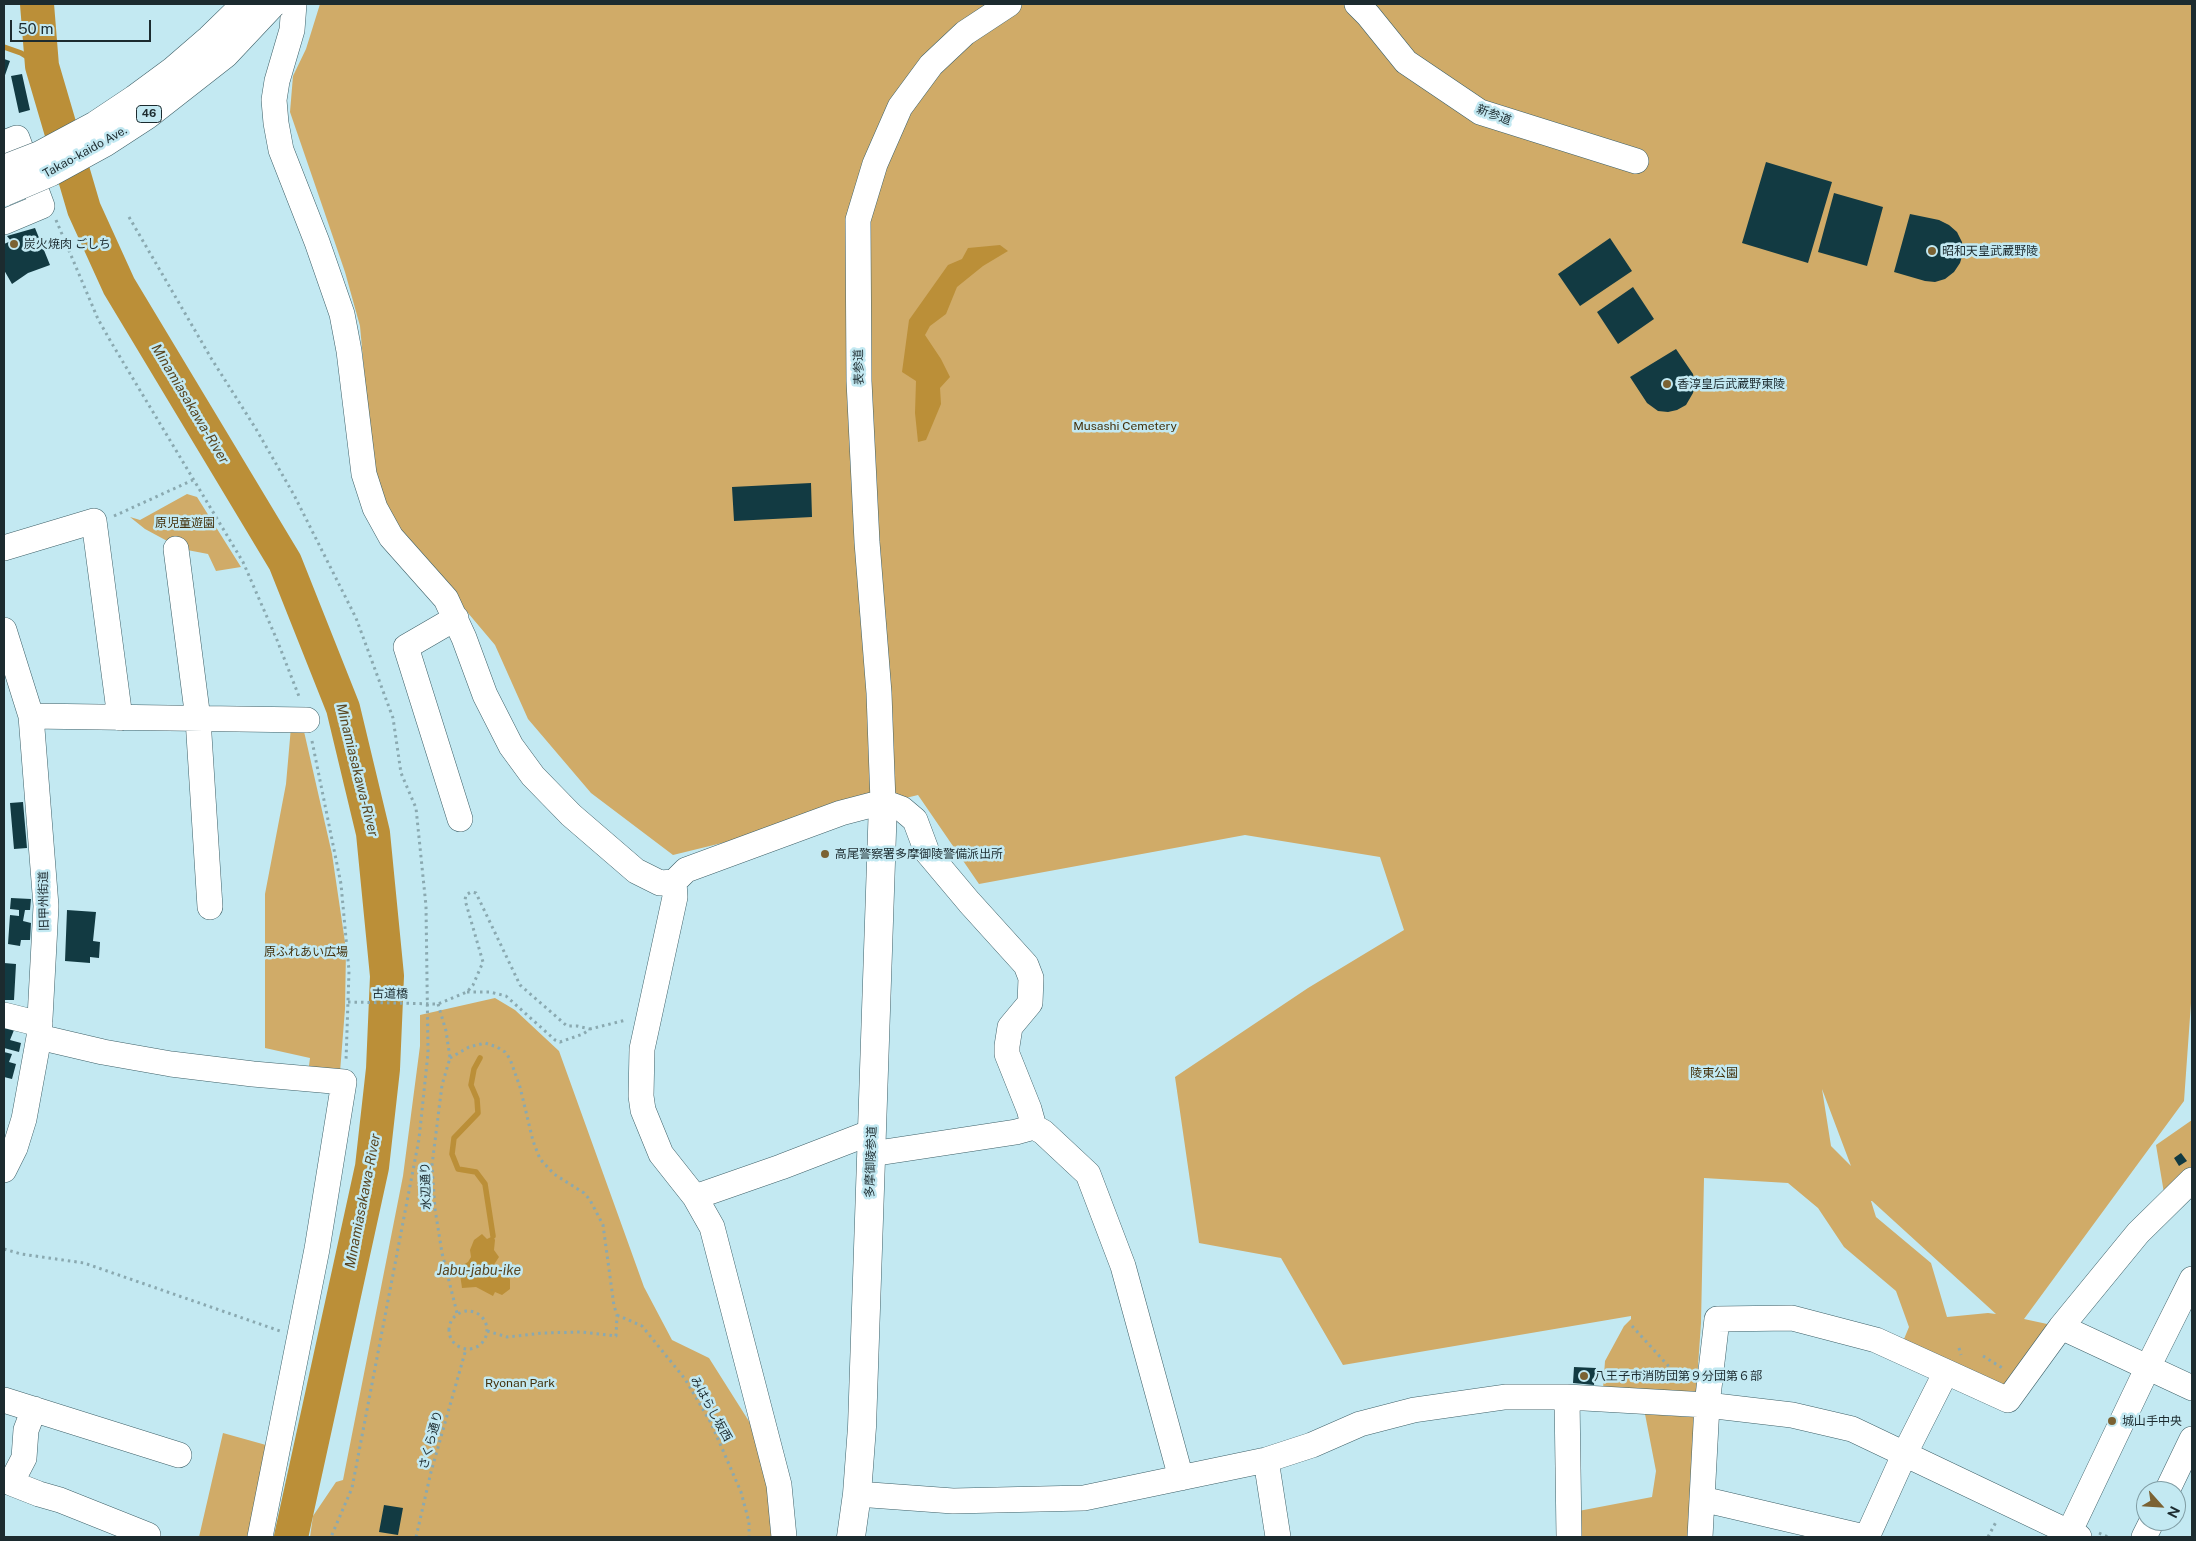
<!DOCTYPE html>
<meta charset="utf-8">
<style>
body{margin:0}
#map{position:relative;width:2196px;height:1541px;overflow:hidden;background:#c3e9f2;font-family:"Public Sans",sans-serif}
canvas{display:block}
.frame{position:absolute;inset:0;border:5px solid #1c2b2f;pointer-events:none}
.north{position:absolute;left:2136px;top:1481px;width:50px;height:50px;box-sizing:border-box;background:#c3e9f2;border:1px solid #809da4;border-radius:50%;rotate:116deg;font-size:14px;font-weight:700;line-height:20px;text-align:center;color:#1c2b2f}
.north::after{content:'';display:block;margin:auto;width:18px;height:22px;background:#7b6233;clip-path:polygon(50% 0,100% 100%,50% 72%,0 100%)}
.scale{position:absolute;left:10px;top:20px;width:141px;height:22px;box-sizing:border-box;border:2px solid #1c2b2f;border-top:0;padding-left:6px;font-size:15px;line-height:18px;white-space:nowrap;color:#1c2b2f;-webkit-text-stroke:4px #c3e9f2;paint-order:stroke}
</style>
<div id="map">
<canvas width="2196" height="1541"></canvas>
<div class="frame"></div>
<div class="north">N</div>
<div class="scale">50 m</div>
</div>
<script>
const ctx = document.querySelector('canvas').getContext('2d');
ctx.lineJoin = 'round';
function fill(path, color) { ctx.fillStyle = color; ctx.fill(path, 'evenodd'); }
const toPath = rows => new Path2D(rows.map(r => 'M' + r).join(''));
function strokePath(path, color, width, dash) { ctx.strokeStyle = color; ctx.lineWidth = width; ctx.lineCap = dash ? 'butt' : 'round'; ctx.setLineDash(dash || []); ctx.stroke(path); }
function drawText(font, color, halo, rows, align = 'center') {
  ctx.font = font + ' "Public Sans","Noto Sans JP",sans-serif'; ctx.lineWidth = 5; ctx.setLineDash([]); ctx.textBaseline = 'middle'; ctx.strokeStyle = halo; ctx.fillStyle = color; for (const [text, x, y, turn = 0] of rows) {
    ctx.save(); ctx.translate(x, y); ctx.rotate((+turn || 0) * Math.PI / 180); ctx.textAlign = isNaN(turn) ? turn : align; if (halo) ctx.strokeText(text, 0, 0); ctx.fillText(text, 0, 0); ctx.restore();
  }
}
const green = toPath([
 [320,4,2192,4,2192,989,2184,1101,2024,1319,2061,1327,2008,1400,1899,1351,1909,1327,1896,1291,1844,1247,1818,1208,1788,1183,1704,1178,1701,1323,1696,1395,1603,1389,1605,1361,1624,1326,1631,1319,1631,1316,1343,1365,1281,1258,1199,1243,1175,1077,1308,988,1404,930,1380,857,1245,835,979,884,918,795,673,855,591,793,528,719,495,645,393,524,372,460,360,326,345,272,290,112,293,76,306,49],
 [1822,1089,1851,1166,1831,1146],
 [1871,1201,1872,1201,1996,1314,1988,1313,1947,1317,1931,1263,1876,1217],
 [187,494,197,497,241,567,216,571,208,554,182,549,145,529,130,517,140,520],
 [291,727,303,727,332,854,346,949,345,1009,340,1072,308,1073,310,1058,265,1048,265,894,286,784],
 [495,998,515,1010,559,1051,644,1287,672,1340,709,1358,757,1434,776,1537,310,1537,313,1516,336,1482,343,1480,403,1176,420,1046,420,1015],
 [2192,1120,2192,1169,2164,1193,2156,1145],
 [1645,1414,1707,1418,1700,1537,1569,1537,1568,1513,1652,1497,1656,1471],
 [223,1433,266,1445,250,1537,199,1537]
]);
const water = toPath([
 [1000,245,1008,251,983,266,957,287,946,314,930,326,925,335,941,359,950,377,940,388,941,404,926,440,918,442,915,413,916,381,902,372,909,320,948,265,962,259,968,248],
 [482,1234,487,1239,493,1236,495,1240,494,1250,499,1257,493,1266,510,1279,510,1289,502,1295,495,1292,493,1296,476,1287,462,1288,459,1267,468,1262,471,1257,470,1250,474,1240]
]);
const stream = toPath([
 [4,47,21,53,42,66],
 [480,1058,474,1069,471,1085,477,1099,478,1113,454,1138,452,1154,458,1169,476,1172,485,1184,493,1236]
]);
const river = toPath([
 [37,4,42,66,84,209,119,286,285,562,343,708,373,833,387,976,383,1069,372,1167,291,1537]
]);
const building = toPath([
 [4,59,10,61,4,78],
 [22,74,30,110,19,113,11,76],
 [1766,162,1832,182,1808,263,1742,243],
 [1834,193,1883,207,1867,266,1818,252],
 [1910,214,1939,220,1949,225,1957,232,1962,242,1963,253,1960,263,1954,272,1945,279,1935,282,1925,281,1894,272],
 [35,228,50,265,28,273,12,284,4,270,4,244,11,241,7,236],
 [1610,238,1632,271,1580,306,1558,274],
 [1633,287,1654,319,1618,344,1597,312],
 [1676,349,1693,374,1695,384,1693,393,1686,405,1677,410,1668,412,1658,411,1647,403,1630,377],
 [811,483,812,517,734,521,732,487],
 [23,802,27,848,14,849,10,803],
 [11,898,31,899,30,910,25,910,23,921,31,923,30,940,21,940,20,946,8,944,10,915,19,916,19,910,10,909],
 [67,910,96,912,93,941,100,942,99,958,90,957,90,963,65,961],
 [4,963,16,964,14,1000,4,1000],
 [4,1021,16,1025,10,1040,21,1043,19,1052,4,1048],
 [4,1052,12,1054,9,1062,16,1064,12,1079,4,1077],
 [2181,1153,2187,1161,2179,1166,2174,1158],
 [1574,1367,1596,1368,1594,1385,1573,1383],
 [384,1505,403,1508,398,1535,379,1532]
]);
const path = toPath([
 [129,217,211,358,256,429,294,495,356,618,393,718,401,773,416,808,426,906,428,1053,419,1139,352,1488,331,1537],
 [56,220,98,319,111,342,243,562,277,640,300,699],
 [114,516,193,480],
 [312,741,341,884,349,971,346,1061],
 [467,992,490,992,506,996,555,1040,560,1042,583,1034,590,1029,626,1020],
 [348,1002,438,1004,467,992,473,985,483,962,465,900,466,895,471,892,476,893,520,985,567,1026,577,1026,590,1029],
 [438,1004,446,1031,450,1058,442,1085,432,1165,433,1181,435,1209,442,1253,457,1313],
 [450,1058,469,1047,485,1043,497,1047,505,1052,510,1059,520,1087,533,1141,540,1159,554,1174,584,1193,590,1200,603,1225,614,1306,617,1315,616,1336,581,1332,543,1333,507,1337,487,1331],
 [4,1249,21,1254,84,1263,280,1331],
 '449 1330a19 19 0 1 1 38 0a19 19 0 1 1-38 0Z',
 [617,1315,642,1326,685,1379,711,1423,741,1492,749,1522,749,1537],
 [1632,1326,1683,1382],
 [1959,1348,1961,1355],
 [1983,1356,2004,1369],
 [2099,1533,2108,1537],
 [416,1537,431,1472,466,1349],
 [1988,1537,1996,1522]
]);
const minor = toPath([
 [294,4,292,30,277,81,274,100,276,123,281,150,317,242,342,314,349,351,364,474,375,508,391,537,446,599,464,638,485,695,511,746,533,776,571,815,636,871,660,883,674,882,686,870,841,813,883,802,902,809,915,820,927,852,969,902,1026,965,1031,978,1030,1003,1010,1027,1007,1046,1007,1054,1029,1109,1034,1127],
 [1357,4,1368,15,1406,62,1480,112,1636,161],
 [4,143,17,138,42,206,4,222],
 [4,548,94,521,120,718],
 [176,549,198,719,210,907],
 [456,618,406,647,460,819],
 [4,630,31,716,46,906,39,1037,24,1119,15,1148,4,1170],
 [31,716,307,720],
 [883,802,879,693,867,542,859,381,858,220,875,164,900,107,931,65,965,33,1009,4],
 [674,882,675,897,642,1049,641,1096,643,1110,661,1154,695,1197,712,1227,779,1485,784,1537],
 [4,1015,40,1024],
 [39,1037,103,1052,171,1064,253,1074,344,1082,317,1249,260,1537],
 [871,1154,1016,1132,1034,1127,1043,1132,1088,1174,1123,1266,1181,1478],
 [695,1197,781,1167,872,1132],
 [2061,1327,2192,1388],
 [1567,1397,1569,1537],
 [4,1400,179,1455],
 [34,1409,26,1430,24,1458,11,1483,39,1494,60,1500,148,1535],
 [1266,1460,1278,1537],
 [2167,1491,2192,1439],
 [857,1494,953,1501,1084,1498,1266,1460,1312,1445,1360,1424,1414,1410,1505,1397,1567,1397,1707,1405,1792,1415,1852,1429,2079,1537],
 [1702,1499,1864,1537],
 [1700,1537,1707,1405,1717,1319,1792,1318,1876,1340,2008,1400,2061,1327,2138,1233,2192,1180],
 [1867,1537,1905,1453,1946,1372],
 [2067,1537,2148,1367,2192,1279],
 [2144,1537,2152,1521]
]);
const major = toPath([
 [851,1537,857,1494,862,1427,883,802]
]);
const majorBridge = toPath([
 [4,169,40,155,96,125,135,99,173,71,210,39,246,4],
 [4,192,51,172,104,143,147,115,225,54,272,4]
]);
const markers = [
 [14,244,5,"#7b6233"],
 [1932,251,5,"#7b6233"],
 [1667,384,5,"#7b6233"],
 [825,854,5,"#7b6233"],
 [1584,1376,5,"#7b6233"],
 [2112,1421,5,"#7b6233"]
];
const shields = [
 [149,114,25]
];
const shieldNames = [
 ["46",149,114]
];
const streetNames = [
 ["新参道",1494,115,21],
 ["Takao-kaido Ave.",85,152,-29],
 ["表参道",859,367,-91],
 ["旧甲州街道",44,901,-91],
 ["古道橋",390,994,1],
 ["多摩御陵参道",871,1162,-88],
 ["水辺通り",426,1186,-92],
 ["みはらし坂西",711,1409,61],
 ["さくら通り",431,1440,-75]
];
const poiNames = [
 ["炭火焼肉 ごしち",24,244],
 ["昭和天皇武蔵野陵",1942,251],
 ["香淳皇后武蔵野東陵",1677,384],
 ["高尾警察署多摩御陵警備派出所",835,854],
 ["八王子市消防団第９分団第６部",1594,1376],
 ["城山手中央",2122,1421]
];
const parkNames = [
 ["Musashi Cemetery",1125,426],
 ["原児童遊園",185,523],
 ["原ふれあい広場",306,952],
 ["陵東公園",1714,1073],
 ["Ryonan Park",520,1383]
];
const waterNames = [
 ["Minamiasakawa-River",190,404,59],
 ["Minamiasakawa-River",357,770,76],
 ["Minamiasakawa-River",363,1201,-79],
 ["Jabu-jabu-ike",479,1271]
];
fill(green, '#d0ab68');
fill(water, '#bb8f38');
strokePath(stream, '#bb8f38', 5.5);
strokePath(river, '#bb8f38', 34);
fill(building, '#123a42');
strokePath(minor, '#3e6068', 26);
strokePath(major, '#3e6068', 29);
strokePath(path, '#8aa9b0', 3, [2.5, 4]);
strokePath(minor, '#fff', 25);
strokePath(major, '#fff', 28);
strokePath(majorBridge, '#3e6068', 29, []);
strokePath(majorBridge, '#fff', 28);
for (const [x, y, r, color] of markers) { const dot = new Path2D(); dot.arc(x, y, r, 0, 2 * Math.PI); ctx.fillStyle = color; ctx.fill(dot); strokePath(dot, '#c3e9f2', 2); }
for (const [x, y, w] of shields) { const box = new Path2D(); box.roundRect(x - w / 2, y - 8.5, w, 17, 4); ctx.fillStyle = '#c3e9f2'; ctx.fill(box); strokePath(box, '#1c2b2f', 1); }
drawText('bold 11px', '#1c2b2f', null, shieldNames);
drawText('12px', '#1c2b2f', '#c3e9f2', streetNames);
drawText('12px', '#1c2b2f', '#c3e9f2', poiNames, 'left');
drawText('12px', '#43300b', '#c3e9f2', parkNames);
drawText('italic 14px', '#594622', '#c3e9f2', waterNames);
</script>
